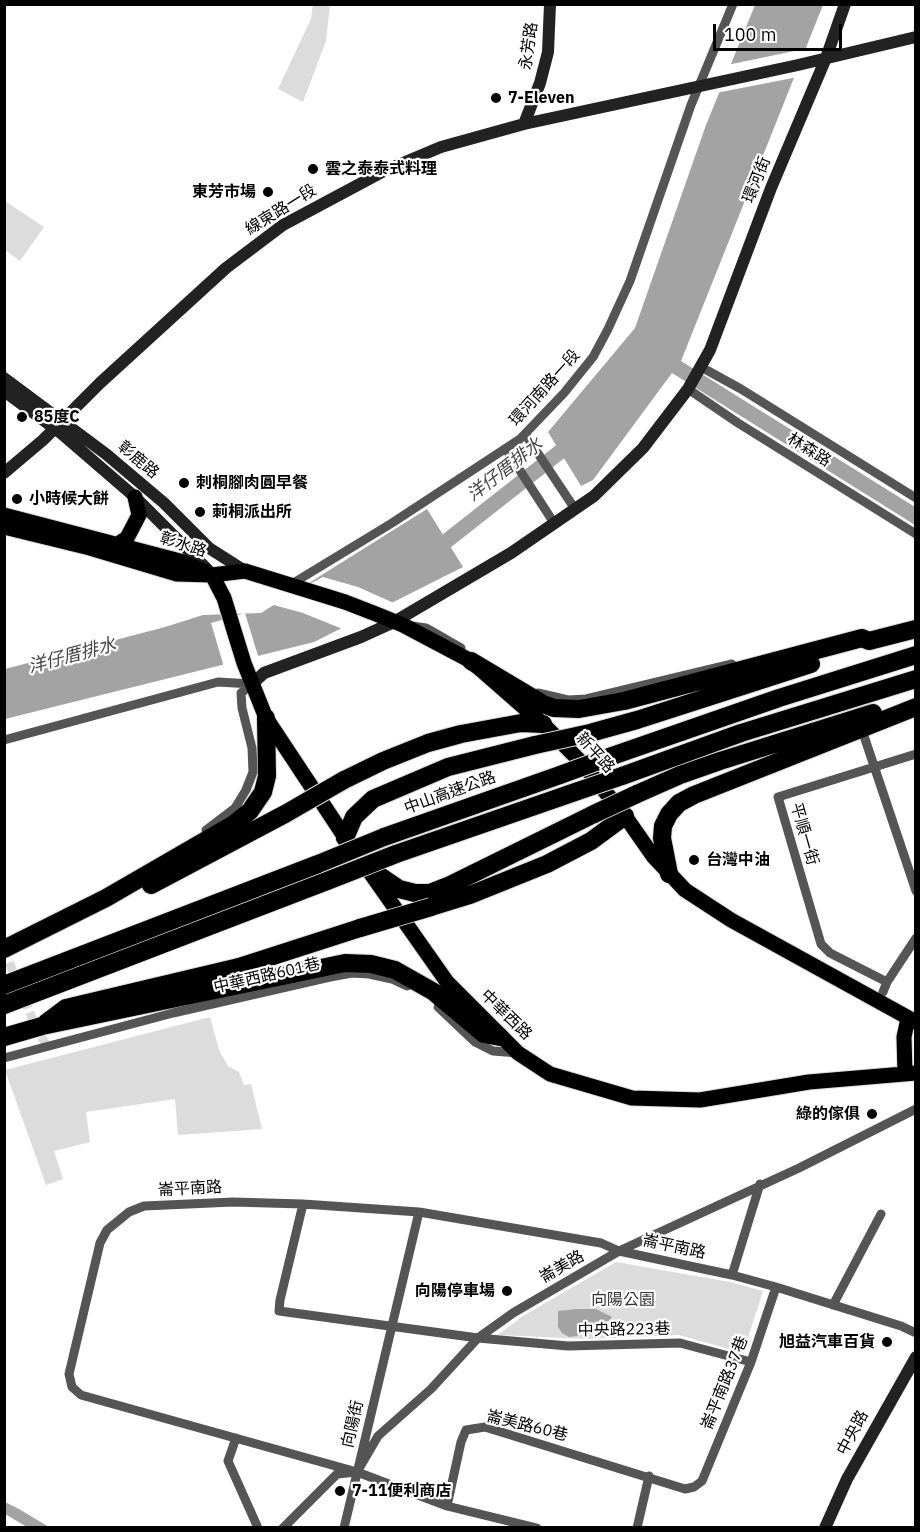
<!DOCTYPE html>
<meta charset="utf-8">
<style>
body{margin:0}
#map{position:relative;width:920px;height:1532px;overflow:hidden;background:#fff;font-family:"IBM Plex Sans",sans-serif}
canvas{display:block}
.frame{position:absolute;inset:0;border:6px solid #000;pointer-events:none}
.scale{position:absolute;left:713px;top:24px;width:129px;height:27px;box-sizing:border-box;border:3px solid #000;border-top:0;padding-left:8px;font-size:18px;line-height:21px;white-space:nowrap;color:#000;-webkit-text-stroke:4px #fff;paint-order:stroke}
</style>
<div id="map">
<canvas width="920" height="1532"></canvas>
<div class="frame"></div>
<div class="scale">100 m</div>
</div>
<script>
const ctx = document.querySelector('canvas').getContext('2d');
ctx.lineJoin = 'round';
function fill(path, color) { ctx.fillStyle = color; ctx.fill(path, 'evenodd'); }
const toPath = rows => new Path2D(rows.map(r => 'M' + r).join(''));
function strokePath(path, color, width, dash) { ctx.strokeStyle = color; ctx.lineWidth = width; ctx.lineCap = dash ? 'butt' : 'round'; ctx.setLineDash(dash || []); ctx.stroke(path); }
function drawText(font, color, halo, rows, align = 'center') {
  ctx.font = font + ' "IBM Plex Sans","Noto Sans TC",sans-serif'; ctx.lineWidth = 4.5; ctx.setLineDash([]); ctx.textBaseline = 'middle'; ctx.strokeStyle = halo; ctx.fillStyle = color; for (const [text, x, y, turn = 0] of rows) {
    ctx.save(); ctx.translate(x, y); ctx.rotate((+turn || 0) * Math.PI / 180); ctx.textAlign = isNaN(turn) ? turn : align; if (halo) ctx.strokeText(text, 0, 0); ctx.fillText(text, 0, 0); ctx.restore();
  }
}
const green = toPath([
 [313,4,330,5,326,41,303,102,278,89,311,19],
 [5,201,44,227,20,261,5,250],
 [210,1017,219,1050,228,1066,239,1072,244,1085,251,1084,262,1129,178,1135,175,1099,86,1112,90,1142,54,1151,63,1179,46,1185,5,1070],
 [616,1262,730,1282,763,1291,743,1353,679,1335,587,1339,498,1335,523,1316]
]);
const water = toPath([
 [755,5,823,5,681,361,915,507,915,525,672,373,593,480,581,486,548,432,635,328,706,125],
 [427,509,463,567,314,642,5,719,5,669,165,627,203,615,261,613],
 [576,1309,596,1309,612,1317,600,1330,593,1327,590,1324,584,1324,577,1336,569,1337,562,1333,558,1327,558,1311],
 [5,1502,19,1509,49,1527,27,1527,5,1514]
]);
const pier = toPath([
 [809,48,798,77,716,93,727,65],
 [546,430,582,489,578,488,545,433],
 [323,577,358,587,396,604,345,630,303,613,270,604],
 [245,613,259,659,224,667,211,623]
]);
const river = toPath([
 [429,551,444,543,575,440]
]);
const streetTunnel = toPath([
 [4,950,37,1030,47,1046]
]);
const street = toPath([
 [701,367,741,389,916,498],
 [688,389,738,423,916,534],
 [525,434,575,509],
 [506,449,554,523],
 [290,585,392,523,520,439,564,393,593,357,608,329,630,281,691,105,733,4],
 [412,626,426,628,461,648],
 [538,693,568,700,586,699,732,664],
 [864,736,916,891],
 [4,740,218,682,252,684],
 [206,830,235,808,246,790,253,772,252,748,242,708,241,693,252,684],
 [887,982,830,953,821,944,778,797,916,754],
 [883,992,887,982,916,938],
 [438,1007,475,1042,493,1051,518,1053],
 [4,1058,173,1013,330,977,352,973,369,974,392,979,407,986],
 [303,1204,280,1300,279,1311,478,1338,568,1346,680,1343,751,1362],
 [732,1275,760,1184],
 [833,1305,881,1214],
 [236,1438,228,1461,258,1528],
 [447,1506,461,1442,466,1430,485,1427,685,1489,694,1487,702,1481,751,1362,776,1287],
 [283,1528,337,1474,357,1472,378,1436,431,1389,478,1338,513,1313,619,1251,799,1168,916,1109],
 [344,1528,419,1212],
 [537,1528,447,1506,357,1472,81,1395,72,1387,69,1374,100,1243,107,1230,129,1212,144,1206,233,1202,303,1204,419,1212,601,1243,619,1251,732,1275,776,1287,901,1326,916,1333],
 [637,1528,649,1476]
]);
const secondary = toPath([
 [524,124,540,83,548,52,550,4],
 [4,378,106,454,164,503,209,548,245,571],
 [4,391,62,434,135,497,208,570],
 [4,473,43,440,100,383,226,268,283,225,384,171,441,147,524,124,798,65,916,37],
 [252,684,264,673,361,637,394,622,511,553,594,496,643,448,688,389,710,350,771,188,826,58,845,4],
 [825,1528,847,1479,916,1357]
]);
const primary = toPath([
 [4,515,180,561,204,571],
 [4,527,90,548,177,574,212,575,245,571,345,602,376,614,403,625,471,661,543,724,581,762,625,816,653,856,685,890,731,920,916,1022],
 [116,545,127,538,139,515,135,497],
 [212,575,224,598,244,663,266,718,350,845],
 [369,871,447,982,518,1053,550,1074,632,1098,700,1100,809,1082,916,1073],
 [905,1073,904,1037,908,1018]
]);
const highway = toPath([
 [471,661,543,704,554,708,579,709,624,701,862,638,869,641,916,629],
 [590,733,637,720,811,664],
 [612,756,779,698,916,655],
 [622,776,741,733,916,679],
 [344,780,383,761,428,743,461,734,521,723,543,724],
 [637,794,680,775,720,761,873,713],
 [384,837,560,775],
 [345,838,354,817,373,799,448,767,535,745],
 [396,854,578,791],
 [368,868,399,889,415,893,430,893,448,886,594,814],
 [669,874,662,838,663,826,669,814,679,803,694,795,916,707],
 [151,885,285,814],
 [431,907,470,895,547,864,591,841,625,816],
 [4,949,106,898,234,824,250,811,263,792,267,776,266,718],
 [4,985,318,864],
 [4,1005,327,881],
 [46,1023,66,1008,239,967,360,928],
 [4,1037,42,1026,345,963,371,964,395,970,434,992,484,1034,500,1037]
]);
const highwayBridge = toPath([
 [535,745,590,733],
 [560,775,612,756],
 [578,791,622,776],
 [285,814,344,780],
 [594,814,637,794],
 [318,864,384,837],
 [327,881,396,854],
 [360,928,431,907]
]);
const markers = [
 [496,98,6,"#000"],
 [313,169,6,"#000"],
 [268,192,6,"#000"],
 [22,417,6,"#000"],
 [184,483,6,"#000"],
 [17,499,6,"#000"],
 [200,512,6,"#000"],
 [694,860,6,"#000"],
 [872,1114,6,"#000"],
 [507,1291,6,"#000"],
 [887,1342,6,"#000"],
 [340,1491,6,"#000"]
];
const streetNames = [
 ["永芳路",529,46,-82],
 ["環河街",757,180,-68],
 ["線東路一段",281,210,-32],
 ["環河南路一段",545,388,-48],
 ["林森路",809,450,32],
 ["彰鹿路",138,460,40],
 ["彰水路",183,545,18],
 ["新平路",595,753,48],
 ["中山高速公路",450,793,-20],
 ["平順一街",804,834,74],
 ["中華西路601巷",267,976,-13],
 ["中華西路",506,1015,44],
 ["崙平南路",190,1189,-3],
 ["崙平南路",674,1247,12],
 ["崙美路",562,1267,-30],
 ["中央路223巷",624,1330,-1],
 ["崙平南路37巷",725,1383,-68],
 ["向陽街",353,1424,-77],
 ["崙美路60巷",527,1426,14],
 ["中央路",853,1433,-62]
];
const poiNames = [
 ["7-Eleven",508,98],
 ["雲之泰泰式料理",325,169],
 ["東芳市場",256,192,"right"],
 ["85度C",34,417],
 ["刺桐腳肉圓早餐",196,483],
 ["小時候大餅",29,499],
 ["莿桐派出所",212,512],
 ["台灣中油",706,860],
 ["綠的傢俱",860,1114,"right"],
 ["向陽停車場",495,1291,"right"],
 ["旭益汽車百貨",875,1342,"right"],
 ["7-11便利商店",352,1491]
];
const parkNames = [
 ["向陽公園",623,1300]
];
const waterNames = [
 ["洋仔厝排水",505,470,-38],
 ["洋仔厝排水",72,656,-15]
];
fill(green, '#dcdcdc');
fill(water, '#a3a3a3');
fill(pier, '#fff');
strokePath(river, '#a3a3a3', 15);
strokePath(streetTunnel, '#d9d9d9', 9, [9, 4.5]);
strokePath(primary, '#dbdbdb', 17);
strokePath(highway, '#dbdbdb', 20);
strokePath(street, '#555', 9);
strokePath(secondary, '#222', 12);
strokePath(primary, '#000', 15);
strokePath(highway, '#000', 18);
strokePath(highwayBridge, '#dbdbdb', 20, []);
strokePath(highwayBridge, '#000', 18);
for (const [x, y, r, color] of markers) { const dot = new Path2D(); dot.arc(x, y, r, 0, 2 * Math.PI); ctx.fillStyle = color; ctx.fill(dot); strokePath(dot, '#fff', 2); }
drawText('16px', '#000', '#fff', streetNames);
drawText('bold 16px', '#000', '#fff', poiNames, 'left');
drawText('16px', '#333', '#fff', parkNames);
drawText('italic 18px', '#444', '#fff', waterNames);
</script>
